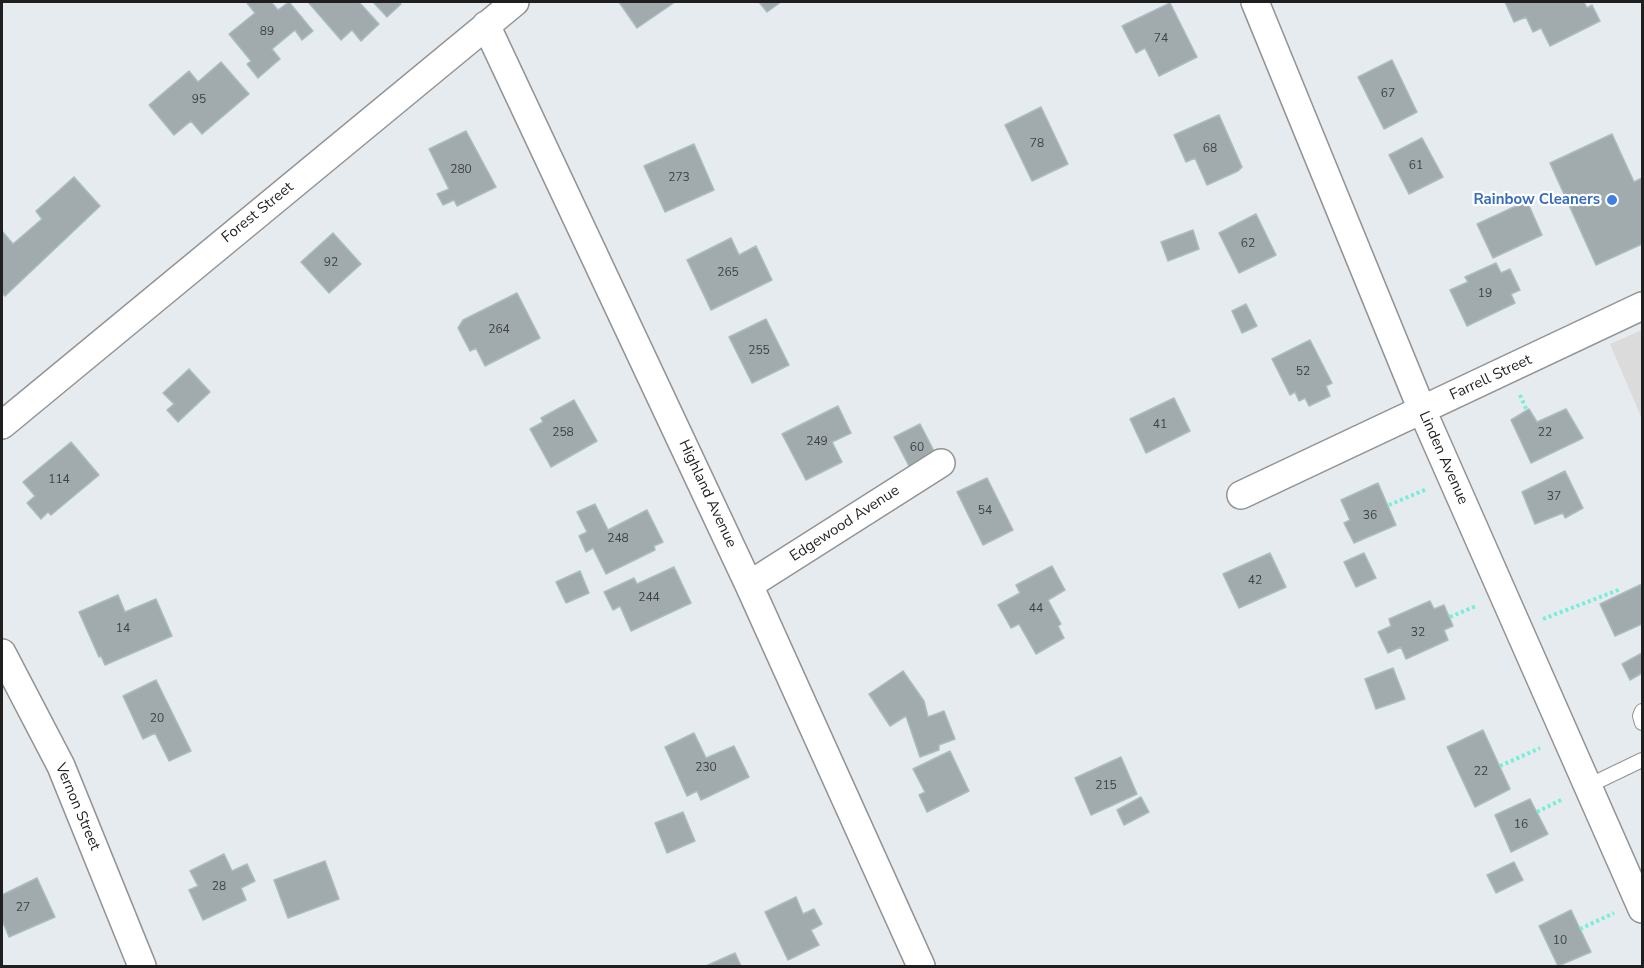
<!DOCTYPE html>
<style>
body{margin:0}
#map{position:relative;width:1644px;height:968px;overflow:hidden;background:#e5ebef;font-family:"Nunito Sans",sans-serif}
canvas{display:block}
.frame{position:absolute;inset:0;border:3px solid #1f1f1f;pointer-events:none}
</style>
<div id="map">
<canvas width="1644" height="968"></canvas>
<div class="frame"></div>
</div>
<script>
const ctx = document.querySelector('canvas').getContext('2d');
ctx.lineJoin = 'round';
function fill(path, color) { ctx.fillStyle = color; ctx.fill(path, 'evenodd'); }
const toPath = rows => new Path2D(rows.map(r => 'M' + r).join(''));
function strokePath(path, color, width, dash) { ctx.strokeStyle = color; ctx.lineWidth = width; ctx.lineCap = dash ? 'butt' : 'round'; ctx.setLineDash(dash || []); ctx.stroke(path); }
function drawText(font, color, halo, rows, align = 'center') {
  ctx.font = font + ' "Nunito Sans",sans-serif'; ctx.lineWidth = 4.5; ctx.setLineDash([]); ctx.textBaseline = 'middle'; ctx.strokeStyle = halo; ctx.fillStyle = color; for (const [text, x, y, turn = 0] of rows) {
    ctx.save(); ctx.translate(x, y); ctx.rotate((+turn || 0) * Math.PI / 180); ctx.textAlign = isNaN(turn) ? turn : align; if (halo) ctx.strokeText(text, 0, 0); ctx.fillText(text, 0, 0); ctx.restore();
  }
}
const parking = toPath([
 [1642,330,1642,419,1610,344]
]);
const building = toPath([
 [249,2,271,2,278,10,289,2,313,31,302,40,295,30,272,49,280,59,258,78,247,64,251,61,229,34,255,13,247,3,249,2],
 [308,2,359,2,379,24,361,41,352,30,341,40,308,2],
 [373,2,398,2,401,4,387,17,373,2],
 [619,2,675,2,637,28,619,2],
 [759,2,781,2,767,12,759,2],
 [1505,2,1584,2,1587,8,1592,5,1600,21,1550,46,1541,28,1533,32,1526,17,1514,22,1505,2],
 [1170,3,1197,57,1159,76,1145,48,1136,53,1122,26,1170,3],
 [1392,60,1417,112,1384,129,1358,77,1392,60],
 [221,62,249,94,202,134,191,121,174,135,149,105,189,71,198,82,221,62],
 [1041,107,1068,164,1032,181,1005,125,1041,107],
 [1219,115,1242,167,1238,171,1207,185,1195,158,1186,162,1174,135,1219,115],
 [466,131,496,187,457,206,454,200,443,205,437,194,449,189,429,149,466,131],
 [1612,134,1634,182,1642,178,1642,244,1596,265,1550,163,1612,134],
 [1422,138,1443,177,1409,194,1389,155,1422,138],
 [694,144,714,190,665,212,644,166,694,144],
 [74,177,100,206,5,296,2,293,2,231,13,244,42,219,36,211,74,177],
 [1527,201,1542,235,1493,258,1477,224,1527,201],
 [1256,214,1276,255,1239,273,1219,233,1256,214],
 [1193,230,1199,249,1168,261,1161,242,1193,230],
 [333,233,361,264,329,293,301,262,333,233],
 [731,238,739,255,756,246,772,280,711,310,687,260,731,238],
 [1496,263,1501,273,1510,269,1520,290,1511,294,1515,303,1467,326,1450,290,1468,282,1465,277,1496,263],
 [517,293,540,338,485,366,476,348,470,351,458,328,463,320,517,293],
 [1246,304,1257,326,1242,333,1232,311,1246,304],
 [766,319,789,365,752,383,729,337,766,319],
 [1310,340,1332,383,1326,386,1330,396,1309,406,1305,398,1299,401,1295,392,1290,395,1272,359,1310,340],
 [189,369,210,392,178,422,167,410,174,404,163,393,189,369],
 [1174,398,1190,431,1146,453,1130,419,1174,398],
 [574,400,597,441,551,467,530,429,543,422,541,418,574,400],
 [838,406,851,433,832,442,842,462,806,480,782,434,838,406],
 [1529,409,1537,422,1566,409,1583,438,1531,463,1511,420,1529,409],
 [920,424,935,453,909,466,894,437,920,424],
 [71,442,99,475,51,515,48,512,41,519,27,503,35,496,23,482,71,442],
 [1565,471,1583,508,1565,518,1563,513,1535,524,1522,492,1565,471],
 [987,478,1013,530,983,545,957,492,987,478],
 [1378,483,1396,525,1354,543,1344,523,1350,520,1341,500,1378,483],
 [595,504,608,530,647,510,663,542,654,546,655,550,606,574,593,548,586,552,579,536,587,532,577,512,595,504],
 [1270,553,1286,587,1239,608,1223,574,1270,553],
 [1364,553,1376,578,1356,587,1344,562,1364,553],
 [1052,566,1065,590,1048,600,1061,624,1058,626,1064,638,1036,654,1019,624,1011,628,998,605,1020,593,1016,585,1052,566],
 [674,567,691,603,631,631,620,606,613,610,604,592,634,578,637,584,674,567],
 [580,571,589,593,566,603,556,582,580,571],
 [1642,584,1642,624,1615,636,1600,604,1642,584],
 [118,595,125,612,156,599,172,636,105,665,101,656,99,657,79,612,118,595],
 [1430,601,1434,609,1444,605,1453,626,1444,630,1448,640,1406,659,1401,647,1388,653,1378,632,1391,626,1389,619,1430,601],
 [1642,653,1642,673,1630,680,1622,664,1642,653],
 [1393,668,1405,699,1376,709,1365,679,1393,668],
 [903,671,924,701,928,717,944,711,955,739,939,745,939,750,920,757,906,716,890,726,869,694,903,671],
 [156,680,191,751,169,761,155,733,143,739,123,696,156,680],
 [1483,730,1510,789,1475,807,1447,747,1483,730],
 [694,733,706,758,734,746,749,777,701,800,697,791,687,796,665,747,694,733],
 [950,751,969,791,927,812,919,795,925,792,913,769,950,751],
 [1121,757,1137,794,1091,815,1075,778,1121,757],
 [1141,797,1149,812,1124,825,1117,810,1141,797],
 [1530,799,1548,834,1511,852,1495,815,1530,799],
 [683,812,695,841,667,853,655,823,683,812],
 [224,854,232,871,247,864,255,881,241,888,246,900,203,920,189,890,198,886,190,871,224,854],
 [325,861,339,899,288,918,274,880,325,861],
 [1514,862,1523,880,1496,893,1487,875,1514,862],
 [37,878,55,917,9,937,2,920,2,895,37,878],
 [796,897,803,914,814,909,822,924,811,930,819,945,788,960,765,912,796,897],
 [1571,910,1591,952,1558,966,1539,926,1571,910],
 [735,953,741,966,706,966,735,953]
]);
const path = toPath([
 [1520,395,1527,411],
 [1389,505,1427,489],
 [1450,617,1476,606],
 [1543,619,1621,589],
 [1500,766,1540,748],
 [1537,812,1563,799],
 [1580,929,1614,913]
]);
const lane = toPath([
 [1642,711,1640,716,1642,723],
 [1588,786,1642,760]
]);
const street = toPath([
 [1255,2,1422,410,1642,909],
 [486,25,749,585,921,966],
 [2,425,515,2],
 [1241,495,1642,306],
 [749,585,941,463],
 [2,653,61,766,142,966]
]);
const markers = [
 [1612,200,6,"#3f7fe0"]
];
const numberNames = [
 ["89",267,32],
 ["74",1161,39],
 ["67",1388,94],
 ["95",199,100],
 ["78",1037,144],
 ["68",1210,149],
 ["61",1416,166],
 ["280",461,170],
 ["273",679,178],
 ["62",1248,244],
 ["92",331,263],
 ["265",728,273],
 ["19",1485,294],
 ["264",499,330],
 ["255",759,351],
 ["52",1303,372],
 ["41",1160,425],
 ["258",563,433],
 ["22",1545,433],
 ["249",817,442],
 ["60",917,448],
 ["114",59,480],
 ["37",1554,497],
 ["54",985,511],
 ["36",1370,516],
 ["248",618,539],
 ["42",1255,581],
 ["244",649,598],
 ["44",1036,609],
 ["14",123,629],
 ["32",1418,633],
 ["20",157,719],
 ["230",706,768],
 ["22",1481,772],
 ["215",1106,786],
 ["16",1521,825],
 ["28",219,887],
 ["27",23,908],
 ["10",1560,941]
];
const shopNames = [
 ["Rainbow Cleaners",1600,200]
];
const streetNames = [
 ["Forest Street",258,213,-39],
 ["Farrell Street",1491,378,-25],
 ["Linden Avenue",1443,458,66],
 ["Highland Avenue",707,494,65],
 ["Edgewood Avenue",845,524,-33],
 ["Vernon Street",77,807,67]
];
fill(parking, '#dbdbdb');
fill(building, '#a1abad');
strokePath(building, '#a9bcbf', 1.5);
strokePath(lane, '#939393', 16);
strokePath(street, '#939393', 30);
strokePath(path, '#76efd7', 4, [3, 3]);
strokePath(lane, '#fff', 14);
strokePath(street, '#fff', 27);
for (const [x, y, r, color] of markers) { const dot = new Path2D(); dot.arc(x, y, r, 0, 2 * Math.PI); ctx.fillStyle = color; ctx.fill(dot); strokePath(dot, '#fff', 2); }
drawText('12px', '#404242', null, numberNames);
drawText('bold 15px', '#366cbe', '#fff', shopNames, 'right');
drawText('15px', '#1f1f1f', '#fff', streetNames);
</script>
